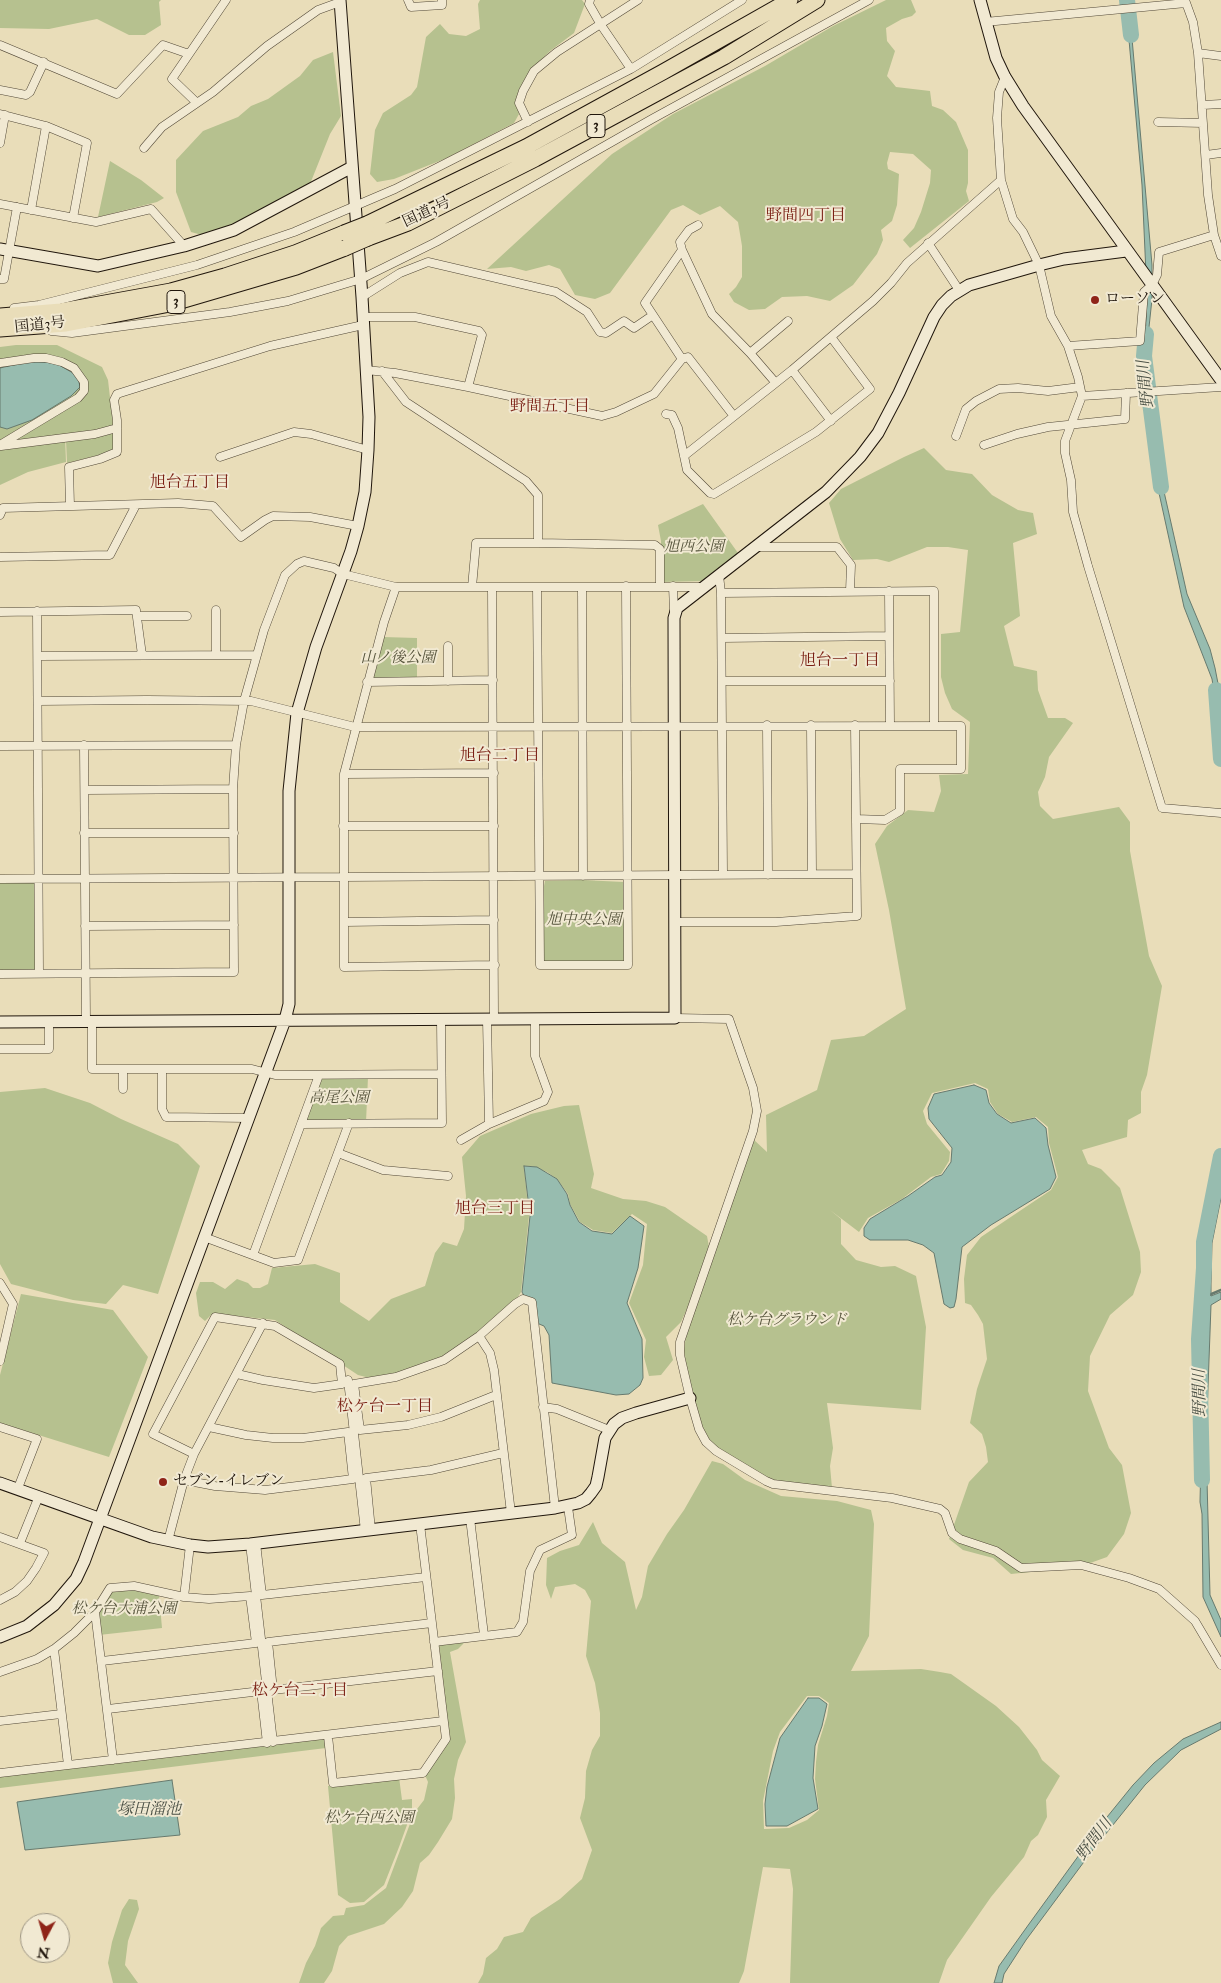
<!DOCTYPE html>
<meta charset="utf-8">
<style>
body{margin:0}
#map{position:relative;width:1221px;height:1983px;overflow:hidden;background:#e9ddb9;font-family:"IM FELL Double Pica",serif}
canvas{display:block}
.north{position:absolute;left:20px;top:1913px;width:50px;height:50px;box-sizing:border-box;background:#f1e9d2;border:1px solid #9d9583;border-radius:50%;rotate:186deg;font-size:14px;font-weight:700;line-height:20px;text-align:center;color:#20160c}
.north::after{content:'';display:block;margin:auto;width:18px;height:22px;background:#8f2418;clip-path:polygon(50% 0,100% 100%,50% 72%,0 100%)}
</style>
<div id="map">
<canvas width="1221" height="1983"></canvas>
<div class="north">N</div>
</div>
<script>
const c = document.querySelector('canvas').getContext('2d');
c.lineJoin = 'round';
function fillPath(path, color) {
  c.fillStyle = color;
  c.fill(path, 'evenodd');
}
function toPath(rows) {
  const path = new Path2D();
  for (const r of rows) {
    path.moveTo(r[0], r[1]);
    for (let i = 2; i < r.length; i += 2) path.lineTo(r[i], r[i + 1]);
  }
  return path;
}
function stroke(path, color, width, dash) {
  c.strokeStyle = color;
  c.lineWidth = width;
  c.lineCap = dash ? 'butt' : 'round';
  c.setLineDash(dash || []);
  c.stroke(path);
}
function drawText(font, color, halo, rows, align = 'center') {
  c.font = font + ' "IM FELL Double Pica","Noto Serif JP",serif';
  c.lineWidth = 4;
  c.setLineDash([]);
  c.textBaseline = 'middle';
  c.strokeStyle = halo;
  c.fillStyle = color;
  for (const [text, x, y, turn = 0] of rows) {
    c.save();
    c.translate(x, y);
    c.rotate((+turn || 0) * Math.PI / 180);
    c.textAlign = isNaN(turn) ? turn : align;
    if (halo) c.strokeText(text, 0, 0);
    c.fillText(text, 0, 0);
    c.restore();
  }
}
fillPath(toPath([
 [0,0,161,0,159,2,161,25,145,35,129,35,97,19,49,29,0,28],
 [480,0,582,0,585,4,574,33,550,51,529,72,516,100,519,114,514,123,447,158,394,179,377,182,370,174,375,130,383,113,411,95,417,87,426,37,440,24,449,34,466,36,480,29,478,4],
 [886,0,911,0,916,12,912,16,902,19,886,28,887,41,895,51,887,76,896,87,930,91,932,106,943,110,956,122,968,150,968,183,966,191,969,201,910,248,903,240,914,228,921,212,930,183,931,170,913,154,890,152,887,163,888,169,899,174,897,205,892,221,881,230,883,240,877,254,853,285,830,301,807,296,782,297,765,309,749,310,734,302,729,294,736,287,742,277,742,246,738,222,720,206,700,215,683,205,671,210,610,293,595,299,575,295,560,269,549,265,526,271,511,267,487,269,612,154,673,114,765,66,833,26],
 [333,52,341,116,330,134,310,184,235,224,202,235,191,232,176,192,176,160,203,131,238,117,251,106,268,99,300,76,313,60],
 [110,161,141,180,164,198,157,202,98,217],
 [16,345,57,345,102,367,108,380,113,424,110,427,65,436,66,462,28,472,0,485,0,347],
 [115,432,115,451,67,463,66,440],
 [924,448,946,470,972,474,992,495,1018,510,1033,513,1037,534,1013,543,1020,616,1004,626,1014,666,1037,671,1038,690,1048,718,1065,718,1073,723,1049,757,1045,777,1038,792,1040,806,1053,819,1119,807,1130,822,1130,851,1149,956,1162,986,1147,1075,1141,1092,1141,1113,1128,1120,1127,1137,1082,1150,1088,1164,1101,1169,1120,1188,1140,1252,1141,1272,1133,1295,1110,1315,1090,1356,1088,1391,1109,1448,1122,1465,1131,1513,1124,1534,1107,1557,1079,1567,1011,1574,993,1558,963,1550,949,1539,969,1482,988,1462,986,1447,982,1434,970,1423,977,1389,987,1359,983,1324,978,1315,971,1305,965,1303,964,1279,967,1255,981,1237,1051,1190,1058,1177,1049,1143,1048,1127,1036,1117,1012,1122,998,1114,990,1102,988,1089,975,1083,932,1093,923,1111,927,1124,950,1152,949,1161,941,1174,931,1177,902,1199,868,1218,859,1232,830,1210,841,1219,841,1244,856,1260,881,1267,895,1266,916,1276,926,1327,921,1410,827,1403,833,1448,830,1466,832,1488,783,1483,767,1478,712,1444,699,1421,686,1364,684,1351,686,1335,753,1139,767,1152,766,1115,817,1090,831,1040,864,1036,906,1009,889,910,875,844,887,826,908,810,934,812,941,791,939,775,968,774,970,722,952,709,945,693,941,677,941,634,960,632,968,550,948,547,927,547,889,562,877,559,853,560,840,539,829,503,841,489,904,457],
 [703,504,738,553,705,581,661,582,661,541,658,525],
 [383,637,417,638,417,677,371,679],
 [582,880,624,882,625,957,624,961,543,962,543,891,545,881],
 [0,881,38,881,37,972,0,972],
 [320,1077,368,1077,366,1122,303,1123],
 [45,1088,90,1103,121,1119,178,1144,200,1166,158,1294,123,1285,106,1304,73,1300,11,1284,0,1264,0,1092],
 [579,1105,594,1174,591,1188,623,1199,646,1201,665,1207,707,1236,709,1247,691,1300,681,1322,666,1337,673,1360,661,1375,649,1376,644,1357,646,1340,629,1303,643,1265,647,1224,632,1214,612,1233,593,1230,580,1222,570,1204,568,1194,557,1179,547,1172,531,1166,524,1166,529,1216,521,1292,516,1300,494,1320,453,1351,436,1360,393,1374,370,1378,358,1375,275,1320,218,1314,211,1315,205,1321,199,1316,196,1293,200,1282,213,1282,225,1289,237,1279,248,1283,253,1288,260,1288,268,1284,272,1268,315,1264,340,1273,340,1302,369,1321,391,1299,425,1286,435,1253,443,1242,457,1246,464,1229,466,1196,462,1157,480,1136,531,1114,564,1106],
 [21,1294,113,1310,148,1357,109,1457,0,1423,0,1375],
 [712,1461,723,1464,745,1480,781,1496,837,1501,871,1510,874,1524,869,1636,851,1671,921,1669,940,1672,951,1674,996,1706,1019,1727,1037,1750,1042,1760,1060,1776,1046,1800,1047,1817,1038,1835,1031,1841,1024,1857,991,1897,947,1960,939,1983,790,1983,793,1889,790,1869,763,1867,744,1971,739,1983,478,1983,483,1974,486,1958,497,1949,504,1937,523,1932,531,1918,560,1899,582,1879,592,1850,580,1818,585,1798,586,1771,592,1750,600,1736,600,1713,595,1683,586,1656,591,1601,585,1590,575,1584,555,1587,551,1599,546,1585,547,1558,560,1551,579,1545,593,1522,602,1543,625,1562,636,1610,642,1597,648,1566,667,1534,684,1510],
 [807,1696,819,1696,829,1703,827,1716,818,1745,816,1762,815,1779,819,1810,807,1820,789,1828,764,1829,763,1801,773,1751,780,1732],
 [134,1588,159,1595,162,1628,99,1635,96,1613,110,1590],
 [466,1641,458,1649,450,1652,466,1742,458,1760,454,1779,455,1798,452,1819,438,1842,429,1855,420,1863,413,1891,402,1907,384,1924,348,1936,339,1946,332,1971,324,1983,299,1983,306,1963,315,1946,321,1928,333,1916,344,1915,346,1908,364,1905,386,1888,414,1813,424,1800,428,1782,425,1775,449,1741,439,1645],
 [324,1739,326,1748,0,1788,0,1776],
 [399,1777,402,1800,412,1799,412,1811,399,1847,384,1885,364,1902,350,1903,338,1895,328,1786],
 [129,1899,137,1900,139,1909,128,1941,125,1965,138,1983,113,1983,108,1963,112,1942,122,1910]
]), '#b6c18f');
const water = toPath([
 [1121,0,1126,0,1131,27,1152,265,1152,299,1147,346,1152,398,1151,426,1156,456,1187,594,1210,649,1215,668,1221,699,1221,736,1212,679,1184,607,1150,452,1144,366,1147,296,1142,185,1129,40,1121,0],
 [31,361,46,362,59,365,73,373,78,377,80,387,71,396,32,420,7,429,0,427,0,368,31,361],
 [974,1085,986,1090,989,1103,997,1114,1011,1123,1035,1118,1046,1128,1048,1145,1056,1177,1050,1189,991,1225,962,1247,956,1299,954,1307,950,1308,944,1304,934,1253,923,1245,908,1240,870,1240,864,1236,864,1228,870,1219,908,1196,935,1177,942,1175,951,1162,952,1148,929,1119,928,1108,934,1094,974,1085],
 [524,1166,537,1167,557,1179,567,1194,570,1205,579,1222,592,1231,612,1234,630,1216,644,1226,638,1268,627,1303,642,1339,643,1378,640,1385,629,1394,616,1395,552,1383,549,1335,544,1326,539,1324,522,1292,530,1216,524,1166],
 [1221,1173,1221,1198,1212,1243,1211,1284,1211,1296,1221,1292,1221,1299,1211,1305,1206,1442,1210,1595,1221,1620,1221,1637,1203,1597,1202,1514,1200,1502,1206,1242,1221,1173],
 [808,1698,819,1698,827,1704,822,1726,815,1746,813,1778,818,1809,787,1826,766,1826,765,1804,767,1787,780,1738,808,1698],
 [1221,1722,1221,1729,1181,1750,1145,1785,1092,1851,1026,1940,1004,1974,1002,1983,994,1983,999,1966,1029,1924,1103,1822,1133,1785,1154,1763,1183,1739,1221,1722],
 [172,1780,180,1835,25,1850,17,1802,172,1780]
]);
fillPath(water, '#97bcaf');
stroke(water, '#677a6e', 1);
stroke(toPath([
 [1202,1298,1221,1290]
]), '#677a6e', 2.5);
stroke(toPath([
 [1127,0,1131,35],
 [1146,334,1144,356,1161,487],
 [1216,690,1221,759],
 [1202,1480,1199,1339,1204,1268,1204,1242,1221,1156]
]), '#97bcaf', 16);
const street = toPath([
 [408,0,411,7,442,5,442,0],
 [590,0,589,4,601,25,631,69],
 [1185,0,1193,22,1198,53,1208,195,1214,235,1221,256],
 [985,22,1186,3],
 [0,45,117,94,163,45,189,54],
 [1198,53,1221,56],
 [1005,77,999,92,997,118,1001,180,1013,219,1023,232,1039,265,1051,316,1068,346,1078,377,1082,396,1065,441,1065,453,1071,480,1073,512,1088,566,1162,808,1221,813],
 [0,90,26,95,30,92,44,62],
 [197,103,172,79,226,0],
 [1203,105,1221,104],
 [0,114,46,126,87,143,73,218],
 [528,122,519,103,523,91,534,71,557,52,638,0],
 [1158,122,1203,123],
 [0,143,5,115],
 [144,148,162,127,213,92,267,46,318,10,340,2],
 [1206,155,1221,153],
 [0,204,96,222,151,209,184,246],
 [31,210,46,126],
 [928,243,959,290],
 [682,250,680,242,689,230,698,225],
 [0,279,4,279,17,207],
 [362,297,400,273,428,262,556,292,587,312,600,332,606,333,624,321,634,328,653,315],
 [14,308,39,305,197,265,294,232,395,189,631,69,742,0],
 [363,317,415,317,479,331,482,335,468,387],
 [51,331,72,333,230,312,288,301,361,279,436,242,652,119,869,0],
 [1068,346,1140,341,1144,292,1152,285,1157,275,1159,252,1214,235],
 [750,353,788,321],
 [682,359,645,303,682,250,712,314,750,353,775,382],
 [0,363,34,358,46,358,62,362,74,368,84,382,84,391,78,398,0,445],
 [366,370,395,373,468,387,602,416,616,412,654,394,682,359,688,357,733,415],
 [792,370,831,421],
 [382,371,406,402,526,481,538,495,538,543],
 [1082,396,1221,387],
 [666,414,672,415,678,428,687,470,710,493,714,494,816,432,870,389,831,337],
 [956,436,966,409,976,401,999,389,1018,388,1048,391,1080,387],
 [984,445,1017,434,1048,427,1125,419,1126,393],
 [1,446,95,434,117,428],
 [684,456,792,370,873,301,891,283,907,263,1001,180],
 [220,457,294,432,311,434,368,450],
 [70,506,69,467,100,459,117,452,117,420,114,400,117,394,270,346,363,325],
 [0,515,3,508,178,503,213,506,241,537,265,520,273,516,310,517,358,526],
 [755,547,837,547,851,565,850,591],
 [0,557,110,555,136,505],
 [719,575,721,593,723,875],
 [673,586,674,611],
 [396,587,384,622,344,774,344,967,495,965],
 [472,587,476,543,538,543,655,545,660,549,660,586],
 [537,587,540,965,628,965,626,586],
 [582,587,583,876],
 [492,588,494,1019],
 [889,591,890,725],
 [721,593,934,591,934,726],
 [37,611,39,973],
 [0,612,136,610,142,655],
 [137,616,187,616],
 [722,638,889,636],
 [448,646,448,681],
 [216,655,216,610],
 [38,656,255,655],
 [722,681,890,681],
 [367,682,493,680],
 [38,701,147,700,251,701,355,727,961,726,961,769,900,769,900,811,885,820,856,819],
 [767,725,768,875],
 [811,725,812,874],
 [84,745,86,1022],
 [0,746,236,745],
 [344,774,494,773],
 [85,790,233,789],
 [343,826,494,826],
 [84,833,234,833],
 [0,879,856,874],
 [344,922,494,920],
 [675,922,776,922,857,916,855,725],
 [85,926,234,925],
 [0,974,234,972,233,789,236,745,244,701,264,630,285,575,297,564,304,561,334,568,343,574,396,587,704,587],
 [675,1018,729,1019,753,1088,757,1111,753,1131,680,1342,680,1355,690,1398,699,1429,706,1442,716,1451,766,1481,773,1484,892,1498,940,1509,945,1513,952,1533,960,1539,996,1551,1021,1568,1081,1565,1129,1578,1159,1589,1195,1621,1221,1665],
 [487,1019,489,1124],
 [92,1022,92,1069,252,1069,275,1075,441,1074],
 [0,1049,49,1049,49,1022],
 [162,1069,162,1109,166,1117,248,1118],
 [123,1089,123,1069],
 [301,1124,442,1123,441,1020],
 [461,1140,489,1124,544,1101,548,1092,535,1056,535,1019],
 [338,1153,383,1170,448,1176],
 [204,1237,274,1263,298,1260,349,1123],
 [253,1255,319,1075],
 [0,1283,13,1304,0,1361],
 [479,1336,490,1353,494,1370,511,1513],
 [348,1380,365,1531],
 [496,1395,441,1417,408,1425,360,1430,354,1384,396,1377,444,1360,479,1336,515,1304,523,1299,532,1302,555,1508],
 [543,1407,557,1409,609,1430],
 [0,1427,37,1439,18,1488],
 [194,1454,153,1434,215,1317,275,1326,340,1364,342,1384,314,1388,263,1380,237,1374],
 [184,1480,215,1486,265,1490,353,1479,348,1432,303,1438,273,1438,246,1435,209,1427],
 [470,1518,484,1635],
 [371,1530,366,1478,431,1470,503,1453],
 [0,1537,44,1553,36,1568,27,1581,15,1592,0,1600],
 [168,1541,184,1480,194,1454,263,1323],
 [20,1543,39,1496],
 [256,1543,262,1595,426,1577],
 [250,1544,273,1742],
 [184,1597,190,1545],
 [95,1612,113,1760],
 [432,1623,268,1642,273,1690,438,1671],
 [434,1642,517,1632,523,1622,530,1571,540,1550,572,1535,568,1507],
 [54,1649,68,1765],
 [0,1672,37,1659,54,1649,74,1633,95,1612,110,1588,134,1586,184,1597,209,1599,250,1596,256,1643,102,1661],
 [108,1709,261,1691,267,1743],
 [0,1721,61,1714],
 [328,1736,333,1783,423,1773,446,1739,420,1524],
 [0,1773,443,1721]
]);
const secondary = toPath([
 [980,0,996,58,1005,77,1023,106,1221,380],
 [0,249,98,266,184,246,234,230,352,167],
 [0,1022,675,1018,674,618,677,608,826,492,860,457,878,433,899,393,934,317,942,305,951,296,969,285,1039,265,1064,259,1126,251],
 [0,1483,152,1537,190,1545,208,1547,250,1544,555,1508,578,1503,586,1499,591,1493,596,1486,598,1477,605,1438,614,1424,622,1418,636,1413,690,1398],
 [0,1637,27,1626,54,1605,76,1579,84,1562,285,1020,289,1004,289,791,297,713,316,647,351,551,358,526,365,492,368,450,369,417,362,297,340,0]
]);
const highway = toPath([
 [367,224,526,147,663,72,790,0],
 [368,238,408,223,535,159,724,57,817,0],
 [0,316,61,311,171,291,225,276,295,253,344,233],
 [0,329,66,324,170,304,296,267,345,248]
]);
stroke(street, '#524837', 9);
stroke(secondary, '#20160c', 13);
stroke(highway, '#20160c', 17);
stroke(street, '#f1e9d2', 8);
stroke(secondary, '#f1e9d2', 11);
stroke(highway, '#e9ddb9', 15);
const highwayBridge = toPath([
 [344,233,367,224],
 [345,248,368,238]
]);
stroke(highwayBridge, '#20160c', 17, []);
stroke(highwayBridge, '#e9ddb9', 15);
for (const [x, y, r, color] of [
 [1095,300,5,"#8f2418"],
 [163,1482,5,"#8f2418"]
]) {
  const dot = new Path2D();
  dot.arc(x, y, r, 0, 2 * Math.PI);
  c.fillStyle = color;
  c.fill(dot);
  stroke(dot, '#f1e9d2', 2);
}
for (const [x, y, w] of [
 [596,126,18],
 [176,302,18]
]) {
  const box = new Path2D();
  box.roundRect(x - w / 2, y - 11.5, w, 23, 4);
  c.fillStyle = '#f1e9d2';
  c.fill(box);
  stroke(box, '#20160c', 1);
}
drawText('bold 14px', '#20160c', null, [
 ["3",596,126],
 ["3",176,302]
]);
drawText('15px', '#20160c', '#f1e9d2', [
 ["国道3号",427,213,-25],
 ["国道3号",40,326,-6]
]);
drawText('15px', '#20160c', '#f1e9d2', [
 ["ローソン",1105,300],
 ["セブン-イレブン",173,1482]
], 'left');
drawText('italic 15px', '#54523a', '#f1e9d2', [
 ["旭西公園",694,548],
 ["山ノ後公園",398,659],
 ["旭中央公園",584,921],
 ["高尾公園",339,1099],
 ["松ケ台グラウンド",787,1321],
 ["松ケ台大浦公園",124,1610],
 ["松ケ台西公園",369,1819]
]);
drawText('16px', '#7a1f14', '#f1e9d2', [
 ["野間四丁目",806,217],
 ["野間五丁目",550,408],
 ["旭台五丁目",190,484],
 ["旭台一丁目",840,662],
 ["旭台二丁目",500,757],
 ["旭台三丁目",495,1210],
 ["松ケ台一丁目",385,1408],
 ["松ケ台二丁目",300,1692]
]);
drawText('italic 16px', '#4a5045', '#f1e9d2', [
 ["野間川",1147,384,-96],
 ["野間川",1201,1393,-91],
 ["塚田溜池",149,1811],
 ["野間川",1095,1840,-53]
]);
</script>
